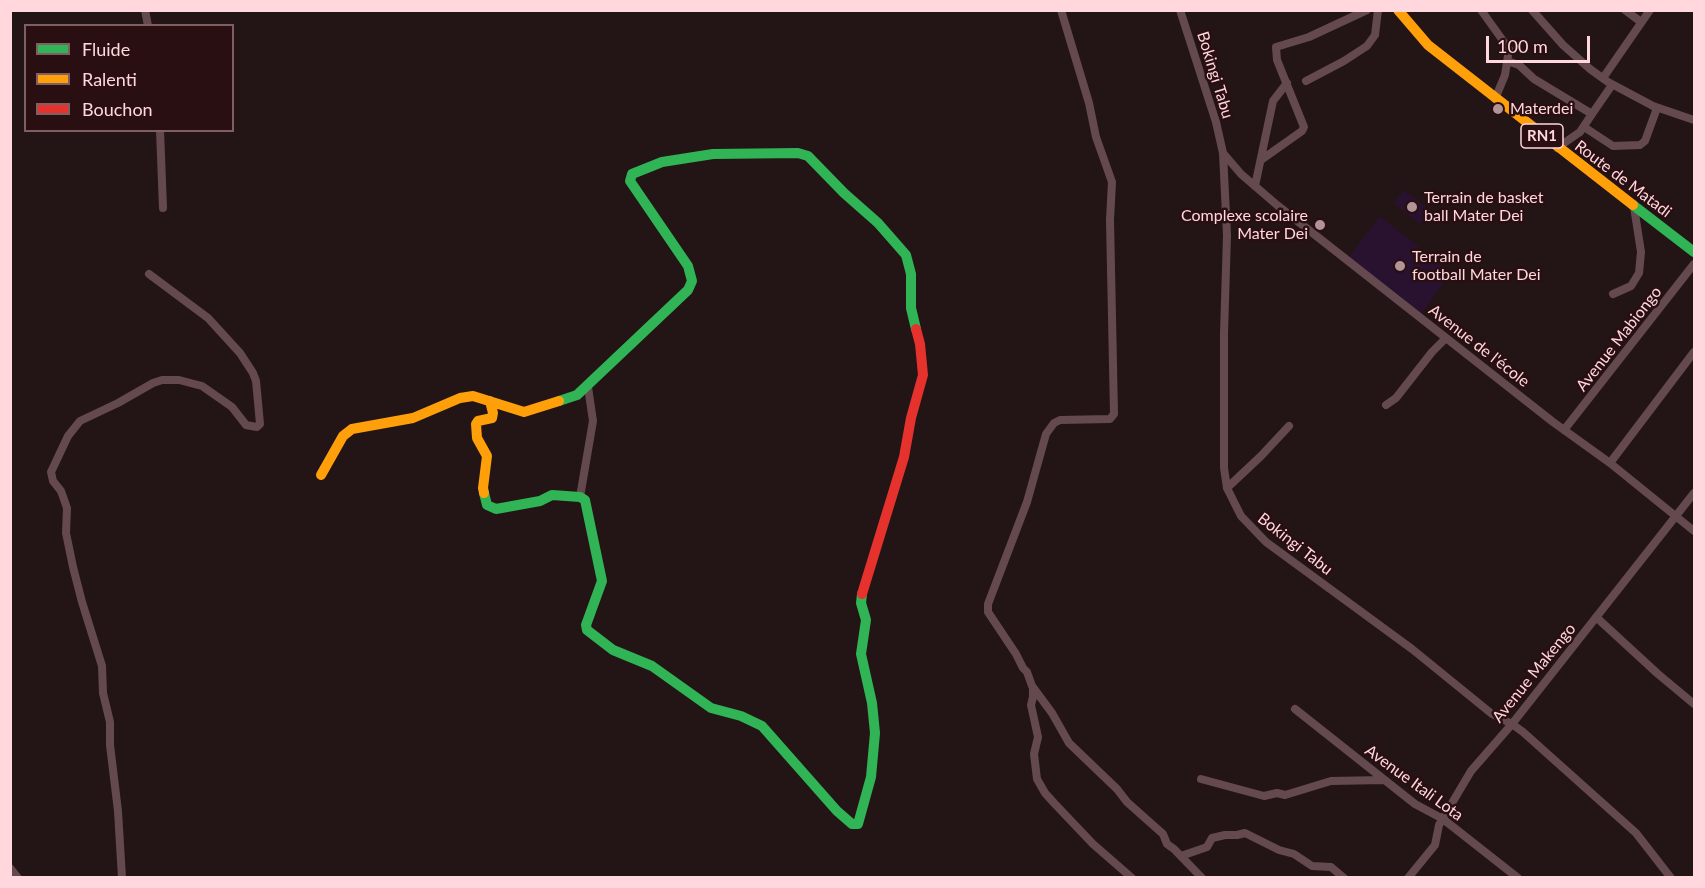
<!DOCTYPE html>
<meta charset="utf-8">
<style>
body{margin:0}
#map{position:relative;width:1705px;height:888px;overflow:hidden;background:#231516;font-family:Lato,sans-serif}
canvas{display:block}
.frame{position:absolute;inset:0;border:12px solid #ffd7dc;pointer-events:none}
.legend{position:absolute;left:24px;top:24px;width:210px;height:108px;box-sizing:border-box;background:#290f11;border:2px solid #7f5f62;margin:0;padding:8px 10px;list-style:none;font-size:18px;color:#ffd7dc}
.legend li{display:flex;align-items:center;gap:12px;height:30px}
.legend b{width:30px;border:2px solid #7f5f62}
.scale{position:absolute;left:1486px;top:36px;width:104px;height:27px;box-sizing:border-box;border:3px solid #ffd7dc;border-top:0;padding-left:8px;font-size:18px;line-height:21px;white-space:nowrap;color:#ffd7dc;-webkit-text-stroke:4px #290f11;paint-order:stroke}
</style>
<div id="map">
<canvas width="1705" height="888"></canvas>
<div class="frame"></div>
<ul class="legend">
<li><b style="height:8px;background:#30b455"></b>Fluide</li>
<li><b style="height:8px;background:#ff9f0a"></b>Ralenti</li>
<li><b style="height:8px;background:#e5322d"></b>Bouchon</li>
</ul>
<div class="scale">100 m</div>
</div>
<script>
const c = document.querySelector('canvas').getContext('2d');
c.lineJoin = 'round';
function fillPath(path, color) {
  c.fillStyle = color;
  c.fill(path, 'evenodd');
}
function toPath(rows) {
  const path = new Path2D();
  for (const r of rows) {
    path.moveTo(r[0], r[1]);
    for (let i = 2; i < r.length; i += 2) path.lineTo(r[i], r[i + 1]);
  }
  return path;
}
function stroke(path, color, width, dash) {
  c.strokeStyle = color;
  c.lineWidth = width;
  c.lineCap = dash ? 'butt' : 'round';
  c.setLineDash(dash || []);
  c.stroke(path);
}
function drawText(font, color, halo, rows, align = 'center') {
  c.font = font + ' Lato,sans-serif';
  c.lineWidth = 5;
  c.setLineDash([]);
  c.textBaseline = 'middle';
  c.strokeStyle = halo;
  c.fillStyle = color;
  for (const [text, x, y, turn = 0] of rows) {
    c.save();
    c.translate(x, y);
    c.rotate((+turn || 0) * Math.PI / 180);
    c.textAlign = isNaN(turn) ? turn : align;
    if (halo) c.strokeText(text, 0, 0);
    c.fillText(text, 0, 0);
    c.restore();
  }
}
fillPath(toPath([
 [1404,190,1429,210,1420,224,1394,203],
 [1380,216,1451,273,1420,315,1348,258]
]), '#29122f');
stroke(toPath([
 [145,10,148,26],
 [1061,10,1089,103,1096,137,1112,182,1110,220,1114,414,1110,419,1060,420,1054,423,1046,434,1027,502,988,604,988,612,1016,654,1023,668,1027,672,1032,686,1052,713,1069,743,1117,789,1127,802,1163,834,1167,844,1174,849,1202,878],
 [1180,10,1216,122,1223,153,1227,235,1224,334,1224,468,1227,488,1241,516,1266,542,1412,649,1492,714,1512,724,1523,732,1636,833,1671,878],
 [1481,10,1509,49,1505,75,1495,99],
 [1532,10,1563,45,1590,69,1608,82,1653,106,1694,120],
 [1625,10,1641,22],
 [1507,61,1519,65,1534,79,1592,114,1580,132,1557,148],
 [1603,78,1650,10],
 [1306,81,1344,61,1367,46,1375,35,1378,10],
 [1592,114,1612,85],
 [1584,127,1613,146,1640,145,1645,141,1657,108],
 [160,130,163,208],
 [1223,153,1241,174,1277,205,1553,422,1610,463,1694,531],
 [1261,160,1302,131,1304,127,1277,60,1276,47,1309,37,1367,10],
 [1255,186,1273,101,1287,83],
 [1613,294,1631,286,1639,273,1641,252,1634,207],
 [1386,405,1396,398,1432,352,1446,338],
 [1564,430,1694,264],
 [1610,463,1694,352],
 [1227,488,1261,456,1289,426],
 [580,497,593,421,588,387],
 [1596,617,1658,674,1694,704],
 [1033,690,1033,697,1031,705,1038,737,1034,754,1037,779,1045,793,1054,803,1093,844,1132,878],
 [1295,709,1415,804,1443,819,1518,878],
 [1201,779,1264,796,1277,793,1285,795,1331,781,1384,780],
 [1181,856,1207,847,1212,838,1225,835,1237,835,1245,833,1279,850,1294,854,1312,866,1331,867,1344,878],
 [10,868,18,878],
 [122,878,118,811,110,745,110,722,103,693,102,666,82,602,73,567,66,533,67,508,61,491,53,481,51,472,68,436,80,421,118,403,153,383,162,380,179,380,202,386,232,407,246,425,257,427,260,424,256,381,253,373,240,353,208,318,149,274],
 [1408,878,1435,845,1439,825,1471,771,1512,724,1694,493]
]), '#644a4f', 8);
stroke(toPath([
 [1633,205,1694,252],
 [559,401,577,395,688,290,692,281,688,266,630,181,632,174,662,162,713,154,798,153,808,156,844,193,878,223,906,255,911,274,911,308,916,329],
 [484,493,487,505,496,509,540,501,552,495,580,497,585,500,602,581,586,625,587,630,613,650,652,666,711,708,741,716,762,726,837,811,852,824,858,824,871,777,875,733,872,703,861,654,866,620,861,603,862,594]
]), '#30b455', 10);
stroke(toPath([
 [1398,10,1428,45,1633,205],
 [321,475,343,436,352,429,413,418,460,398,473,396,524,412,559,401],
 [484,493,483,488,487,456,477,438,476,424,478,421,492,418,493,413,490,401]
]), '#ff9f0a', 10);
stroke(toPath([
 [862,594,904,457,911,418,923,375,920,344,916,329]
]), '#e5322d', 10);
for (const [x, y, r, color] of [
 [1498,109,6,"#b29397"],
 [1412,207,6,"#b29397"],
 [1320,225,6,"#b29397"],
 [1400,266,6,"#b29397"]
]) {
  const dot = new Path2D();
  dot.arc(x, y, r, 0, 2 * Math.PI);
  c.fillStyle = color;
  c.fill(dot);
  stroke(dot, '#290f11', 2);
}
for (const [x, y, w] of [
 [1542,136,42]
]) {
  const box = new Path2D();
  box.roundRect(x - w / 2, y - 12, w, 24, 4.5);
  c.fillStyle = '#290f11';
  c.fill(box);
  stroke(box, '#ffd7dc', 1.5);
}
drawText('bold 15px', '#ffd7dc', null, [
 ["RN1",1542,136]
]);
drawText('16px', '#ffd7dc', '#290f11', [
 ["Bokingi Tabu",1215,75,73],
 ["Route de Matadi",1623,179,37],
 ["Avenue Mabiongo",1619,339,-52],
 ["Avenue de l'école",1479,346,38],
 ["Bokingi Tabu",1295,544,38],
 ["Avenue Makengo",1534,673,-51],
 ["Avenue Itali Lota",1414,783,36]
]);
drawText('16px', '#ffd7dc', '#290f11', [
 ["Materdei",1510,109],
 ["Terrain de basket",1424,198],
 ["ball Mater Dei",1424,216],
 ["Complexe scolaire",1308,216,"right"],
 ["Mater Dei",1308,234,"right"],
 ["Terrain de",1412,257],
 ["football Mater Dei",1412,275]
], 'left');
</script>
